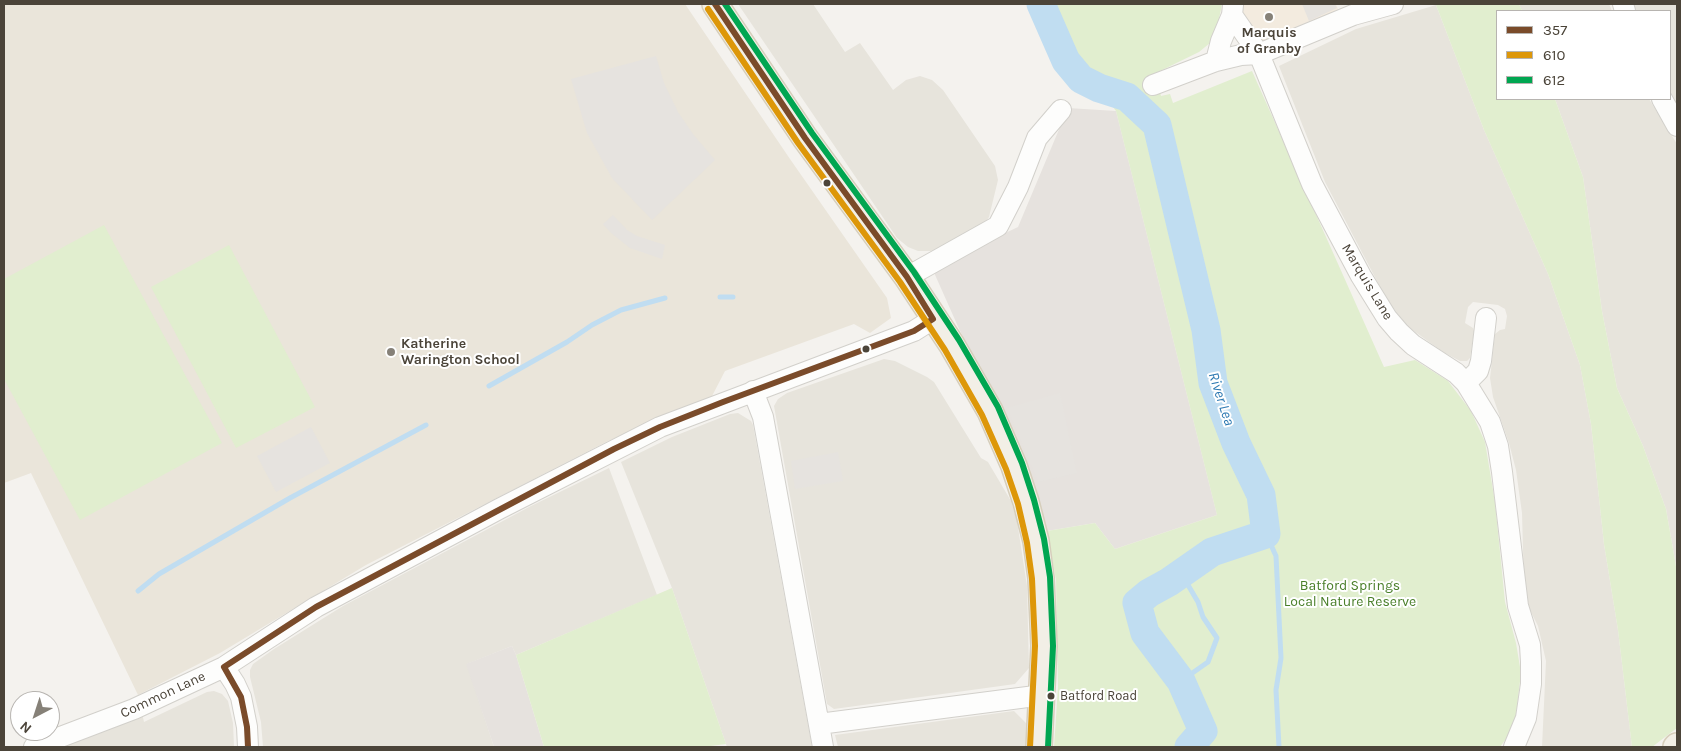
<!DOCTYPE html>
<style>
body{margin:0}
#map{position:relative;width:1681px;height:751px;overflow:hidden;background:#f4f2ee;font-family:Karla,sans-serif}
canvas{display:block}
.frame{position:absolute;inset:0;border:5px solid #4b4439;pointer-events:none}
.legend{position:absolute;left:1496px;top:10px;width:175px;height:90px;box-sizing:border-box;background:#fff;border:1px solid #b7b4b0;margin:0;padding:6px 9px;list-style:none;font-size:15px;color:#4b4439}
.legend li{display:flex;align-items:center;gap:10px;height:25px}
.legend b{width:25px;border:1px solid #b7b4b0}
.north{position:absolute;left:10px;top:691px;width:50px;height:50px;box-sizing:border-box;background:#fff;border:1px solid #b7b4b0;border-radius:50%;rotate:220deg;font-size:14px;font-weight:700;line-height:20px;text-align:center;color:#4b4439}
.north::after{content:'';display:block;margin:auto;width:18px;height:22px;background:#868178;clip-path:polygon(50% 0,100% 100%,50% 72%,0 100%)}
</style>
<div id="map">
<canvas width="1681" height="751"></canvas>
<div class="frame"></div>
<ul class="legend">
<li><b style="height:6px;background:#7a4b2a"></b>357</li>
<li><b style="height:6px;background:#dd9709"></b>610</li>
<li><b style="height:6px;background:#00a651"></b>612</li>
</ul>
<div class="north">N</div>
</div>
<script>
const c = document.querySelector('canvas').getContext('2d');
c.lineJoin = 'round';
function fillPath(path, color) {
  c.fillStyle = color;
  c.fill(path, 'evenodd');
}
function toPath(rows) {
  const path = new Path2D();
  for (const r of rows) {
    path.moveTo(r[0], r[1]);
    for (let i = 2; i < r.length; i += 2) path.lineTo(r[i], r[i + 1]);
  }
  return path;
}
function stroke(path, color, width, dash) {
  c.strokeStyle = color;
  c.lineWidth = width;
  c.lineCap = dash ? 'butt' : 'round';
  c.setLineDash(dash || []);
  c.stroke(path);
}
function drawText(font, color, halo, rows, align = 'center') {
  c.font = font + ' Karla,sans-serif';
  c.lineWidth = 4;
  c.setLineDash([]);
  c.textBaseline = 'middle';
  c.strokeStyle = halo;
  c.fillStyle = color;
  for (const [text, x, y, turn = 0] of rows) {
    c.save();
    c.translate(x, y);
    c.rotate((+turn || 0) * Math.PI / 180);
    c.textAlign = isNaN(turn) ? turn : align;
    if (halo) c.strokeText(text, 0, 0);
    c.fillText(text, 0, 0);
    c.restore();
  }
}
fillPath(toPath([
 [738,4,813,4,845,52,860,43,893,90,906,80,920,76,932,80,943,90,995,166,998,180,989,217,984,224,949,245,931,251,918,251,908,247,897,238],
 [1519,4,1609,4,1612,11,1522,11],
 [1631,4,1677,4,1677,108,1670,95,1670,11,1633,11],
 [1436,5,1484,130,1548,274,1580,365,1591,424,1604,544,1618,630,1632,747,1542,747,1546,661,1538,626,1530,610,1524,586,1522,513,1516,470,1509,443,1493,397,1490,378,1495,334,1500,330,1505,329,1507,316,1505,309,1498,305,1473,302,1468,307,1465,323,1473,328,1474,331,1470,358,1467,361,1460,361,1443,352,1407,326,1387,300,1325,182,1279,66,1356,29],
 [1555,99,1649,99,1677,144,1677,572,1666,509,1643,446,1617,388,1602,311,1583,177],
 [884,359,895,361,927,377,934,382,981,458,988,462,1011,501,1017,521,1027,586,1029,668,1015,684,834,709,827,704,774,406,778,399,787,393],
 [738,413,751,421,753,425,812,747,727,747,672,588,621,462,672,437,730,414],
 [609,468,657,595,516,655,512,646,467,664,494,747,263,747,261,722,250,677,250,670,253,664,274,649,343,606,531,506],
 [214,691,222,694,228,701,233,723,234,747,58,747,142,713,144,722,207,692],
 [1014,711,1028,725,1025,747,838,747,835,735]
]), '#e7e4dc');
fillPath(toPath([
 [1240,4,1336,4,1338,9,1322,20,1267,42,1261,41,1248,31]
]), '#f3ebdf');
fillPath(toPath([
 [1068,108,1116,111,1217,515,1115,549,1095,523,1047,531,1032,484,997,398,960,331,932,268,1018,227],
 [512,646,516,655,544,747,494,747,466,664]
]), '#e6e2de');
fillPath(toPath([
 [4,4,685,4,790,159,887,298,891,318,870,333,854,324,725,371,710,400,608,441,366,565,220,653,138,695,31,473,4,483]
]), '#eae5da');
fillPath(toPath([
 [1041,4,1222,4,1217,29,1210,43,1199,52,1156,73,1161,96,1170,94,1173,103,1252,71,1384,367,1415,360,1448,381,1471,411,1485,442,1495,502,1505,602,1516,643,1521,673,1516,715,1511,732,1500,747,1054,747,1058,687,1056,580,1047,531,1095,523,1115,549,1217,515,1116,111,1099,88,1081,79,1066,61],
 [1440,4,1519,4,1522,11,1497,11,1497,99,1555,99,1583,177,1602,311,1617,388,1643,446,1666,509,1677,572,1677,728,1652,747,1632,747,1618,630,1604,544,1591,424,1580,365,1548,274,1484,130,1436,5],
 [104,225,222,443,80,520,4,379,4,279],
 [229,245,315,407,236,448,151,287],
 [672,588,726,744,703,747,544,747,516,655]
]), '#e1eecf');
fillPath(toPath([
 [1302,4,1335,4,1337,8,1309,21],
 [656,56,664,83,678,112,693,134,715,160,652,220,612,178,587,133,571,79],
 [613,215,627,230,637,236,665,245,662,259,630,248,611,233,603,224],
 [1060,393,1077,473,1038,482,1007,408],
 [311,427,330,463,276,492,257,456],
 [838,452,843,481,795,489,791,461]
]), '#e6e3df');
stroke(toPath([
 [720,297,733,297],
 [489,386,567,342,592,325,621,310,665,298],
 [1266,534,1276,556,1281,658,1276,690,1279,747],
 [138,591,159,574,290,498,426,425],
 [1181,681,1208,662,1217,638,1203,617,1198,602,1188,585,1184,571]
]), '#c0ddf1', 5);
stroke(toPath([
 [1041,4,1066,61,1081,79,1099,88,1127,97,1157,125,1206,330,1213,383,1236,443,1261,495,1266,534,1212,552,1169,582,1149,593,1137,603,1145,633,1181,681,1203,731,1189,747]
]), '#c0ddf1', 29);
const minor = toPath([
 [1623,4,1625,11],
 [1232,15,1259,54,1312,184,1361,276,1387,318,1399,332,1413,345,1456,373,1466,383,1490,422,1498,446,1502,472,1518,606,1530,645,1531,662,1531,684,1526,718,1514,747],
 [1216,61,1221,41,1232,15,1233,5],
 [1153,85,1216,61,1241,55,1259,54,1353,15,1393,4],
 [1662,99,1677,126],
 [907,277,998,226,1018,187,1037,138,1061,110],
 [1466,383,1478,371,1481,361,1486,318],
 [753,391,763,417,823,747],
 [224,667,235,684,241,697,247,727,248,747],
 [819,724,1043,695],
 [34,747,134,709,224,667,316,607,499,509,660,427,914,331,933,319]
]);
const major = toPath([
 [715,4,805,138,907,277,952,345,990,411,1014,466,1026,502,1036,541,1041,578,1044,646,1039,747],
 [1676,747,1677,746]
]);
stroke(minor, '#d2d0cb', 22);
stroke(major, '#d6cebb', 28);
stroke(minor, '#fdfdfc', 20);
stroke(major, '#f2efe6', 25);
stroke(toPath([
 [715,4,805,138,907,277,933,319],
 [224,667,316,607,614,449,660,427,723,402,914,331,933,319],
 [224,667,241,697,247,727,248,747]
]), '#7a4b2a', 6);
stroke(toPath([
 [708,9,798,143,900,282,945,350,982,415,1006,469,1018,504,1027,543,1032,579,1035,646,1030,747]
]), '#dd9709', 6);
stroke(toPath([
 [725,4,812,133,914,272,959,340,998,407,1022,463,1034,500,1044,539,1050,577,1053,646,1048,747]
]), '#00a651', 6);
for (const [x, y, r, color] of [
 [1269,17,5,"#868178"],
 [827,183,4.5,"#4b4439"],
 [866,349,4.5,"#4b4439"],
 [391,352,5,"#868178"],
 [1051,696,4.5,"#4b4439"]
]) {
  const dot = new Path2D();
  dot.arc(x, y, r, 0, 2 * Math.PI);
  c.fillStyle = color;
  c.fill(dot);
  stroke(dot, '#fff', 2);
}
drawText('13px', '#4b4439', '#fff', [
 ["Batford Road",1060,696]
], 'left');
drawText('bold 14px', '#4b4439', '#fff', [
 ["Marquis",1269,33],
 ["of Granby",1269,49],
 ["Katherine",401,344,"left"],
 ["Warington School",401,360,"left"]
]);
drawText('14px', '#4b4439', '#fff', [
 ["Marquis Lane",1367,282,59],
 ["Common Lane",163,695,-25]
]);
drawText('14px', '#4a7f2a', '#fff', [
 ["Batford Springs",1350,586],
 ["Local Nature Reserve",1350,602]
]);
drawText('italic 15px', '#2e7ab2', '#fff', [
 ["River Lea",1221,399,72]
]);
</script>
